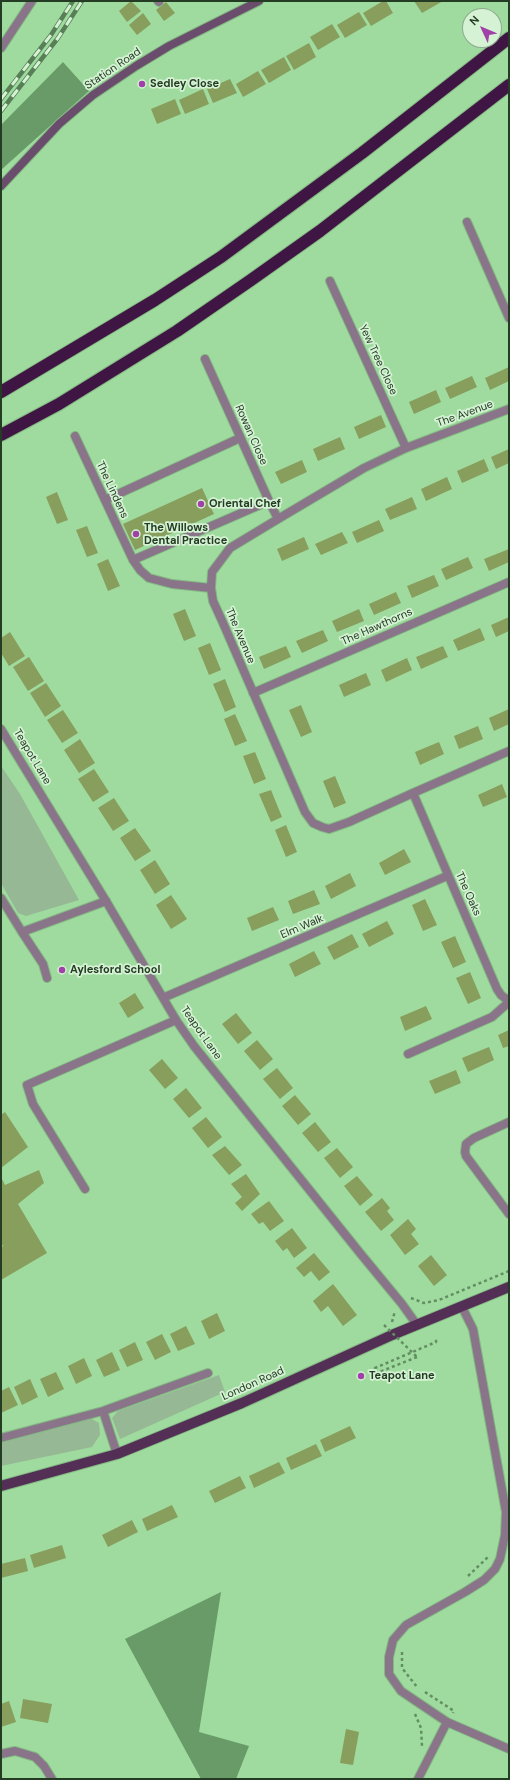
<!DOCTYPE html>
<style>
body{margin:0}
#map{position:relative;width:510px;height:1780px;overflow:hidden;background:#9fdb9e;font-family:"DM Sans",sans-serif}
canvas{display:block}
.frame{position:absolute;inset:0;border:2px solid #243c24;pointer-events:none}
.north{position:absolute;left:462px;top:8px;width:40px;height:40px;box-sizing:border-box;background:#d5f3d4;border:1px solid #8eaa8e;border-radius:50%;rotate:314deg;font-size:11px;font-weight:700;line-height:16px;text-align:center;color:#243c24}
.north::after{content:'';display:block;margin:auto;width:14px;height:18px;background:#a040a8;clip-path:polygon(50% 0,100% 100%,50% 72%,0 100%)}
</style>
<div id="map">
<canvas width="510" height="1780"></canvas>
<div class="frame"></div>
<div class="north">N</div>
</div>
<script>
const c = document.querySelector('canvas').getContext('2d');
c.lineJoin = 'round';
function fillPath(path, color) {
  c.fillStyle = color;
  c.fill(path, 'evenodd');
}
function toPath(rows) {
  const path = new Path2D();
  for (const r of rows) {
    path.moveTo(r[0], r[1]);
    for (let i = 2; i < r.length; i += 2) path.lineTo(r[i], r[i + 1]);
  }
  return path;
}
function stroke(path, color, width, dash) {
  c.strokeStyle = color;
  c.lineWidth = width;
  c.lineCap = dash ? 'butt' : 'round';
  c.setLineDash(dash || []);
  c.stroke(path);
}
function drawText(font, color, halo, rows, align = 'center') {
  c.font = font + ' "DM Sans",sans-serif';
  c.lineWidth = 3.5;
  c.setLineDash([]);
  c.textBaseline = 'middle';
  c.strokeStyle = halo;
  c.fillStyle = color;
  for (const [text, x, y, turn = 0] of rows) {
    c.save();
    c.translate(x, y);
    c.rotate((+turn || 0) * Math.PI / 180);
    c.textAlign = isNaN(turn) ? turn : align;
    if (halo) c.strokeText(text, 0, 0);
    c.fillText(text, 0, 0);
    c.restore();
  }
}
fillPath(toPath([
 [1,766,20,794,79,900,26,916,18,913,1,883],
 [219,1375,225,1392,120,1439,112,1418,118,1411],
 [90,1418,99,1423,100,1435,92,1447,1,1466,1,1443]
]), '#96b895');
fillPath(toPath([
 [63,62,89,91,1,170,1,125],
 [221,1592,199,1732,249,1746,236,1779,201,1779,125,1639]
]), '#689b68');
fillPath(toPath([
 [131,1,141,11,127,22,119,11],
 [383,1,386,1,393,13,371,26,363,13],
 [414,1,443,1,422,13],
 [166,2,175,13,164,21,156,10],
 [359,12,367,25,345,38,337,25],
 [143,13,151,24,137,35,129,25],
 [332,24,340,37,318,50,310,37],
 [309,43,316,57,294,70,286,56],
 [284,57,291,70,269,83,261,70],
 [258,71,266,84,243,97,236,84],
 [230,79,237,93,213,103,207,89],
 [203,89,209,104,185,114,179,100],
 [175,99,181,114,157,124,151,109],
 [509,367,509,381,490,390,485,378],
 [472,376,477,387,450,399,445,388],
 [436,390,441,402,414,414,409,402],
 [381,415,386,427,359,439,354,427],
 [340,437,345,449,318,461,313,449],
 [509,449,509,463,496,469,491,457],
 [484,459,489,471,462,483,457,471],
 [302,460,307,472,281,484,275,472],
 [447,477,452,489,426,501,421,489],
 [202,488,214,514,135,550,123,524],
 [57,492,68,520,57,524,46,497],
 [412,497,417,509,390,520,385,509],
 [379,520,384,531,357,543,352,532],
 [87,526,98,553,87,557,76,530],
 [342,532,348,543,321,555,315,544],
 [304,537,309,549,282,561,277,549],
 [509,549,509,562,489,571,484,559],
 [468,557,473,568,446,580,441,569],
 [108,559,120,586,108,591,97,564],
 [434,575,439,586,412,598,407,586],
 [396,592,401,603,374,615,369,604],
 [185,609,196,636,184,641,173,614],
 [359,609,364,621,337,632,332,621],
 [509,617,509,631,496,637,491,625],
 [480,628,485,640,458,651,453,640],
 [323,630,328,641,302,653,296,641],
 [10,632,25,656,9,666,1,653,1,638],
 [210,643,221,670,209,675,198,648],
 [286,646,291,657,264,669,259,657],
 [443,646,448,657,421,669,416,657],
 [29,657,44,681,28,691,13,667],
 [407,658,412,670,386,682,381,670],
 [366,673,371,685,344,697,339,685],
 [225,679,236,707,225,712,213,684],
 [46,683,61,706,45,717,30,693],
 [301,705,312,732,301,737,289,710],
 [509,709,509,724,494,731,489,718],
 [63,710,78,733,62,743,47,720],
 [235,714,247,741,235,746,224,719],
 [478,726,483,739,459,749,454,736],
 [80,739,95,763,79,773,64,750],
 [439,742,444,754,420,765,415,752],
 [255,752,266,779,254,784,243,756],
 [94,769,109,792,93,802,78,779],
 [335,776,346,803,334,808,323,781],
 [502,784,507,797,483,807,478,795],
 [271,790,282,817,271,822,259,794],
 [114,798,129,821,113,831,98,808],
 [286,825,297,852,286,857,275,830],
 [135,828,151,851,135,861,120,838],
 [404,849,411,862,385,875,379,863],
 [155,860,170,884,155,894,140,870],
 [350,873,356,886,331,899,325,886],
 [314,890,320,904,293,914,288,901],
 [171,895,187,919,171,929,156,905],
 [425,899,437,925,423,931,412,905],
 [273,907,279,920,252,931,247,918],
 [387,921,394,934,369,947,362,934],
 [352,934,359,947,334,960,327,947],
 [455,936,466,962,453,968,441,942],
 [314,951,321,964,295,977,289,964],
 [470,972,481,998,468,1004,456,978],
 [135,993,144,1008,128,1018,119,1003],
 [426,1006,432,1019,405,1031,400,1017],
 [236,1013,252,1033,238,1044,222,1024],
 [509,1030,509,1046,503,1048,498,1035],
 [257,1040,273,1059,260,1070,244,1051],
 [489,1047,494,1060,468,1072,462,1058],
 [162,1059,178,1078,165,1089,149,1070],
 [277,1068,293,1088,280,1099,263,1079],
 [456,1070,461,1083,435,1094,429,1081],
 [186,1088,202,1108,189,1118,173,1099],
 [295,1095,311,1114,298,1125,282,1106],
 [5,1112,28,1147,1,1168,1,1115],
 [206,1117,222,1137,208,1148,192,1128],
 [315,1122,331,1142,318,1152,302,1133],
 [225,1146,242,1165,229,1175,212,1155],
 [337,1148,353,1167,340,1178,324,1158],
 [39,1170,44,1183,18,1204,47,1253,1,1280,1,1248,3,1246,1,1243,1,1177,5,1185],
 [246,1174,260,1194,242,1211,235,1203,242,1197,231,1184],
 [357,1176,373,1195,360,1206,344,1186],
 [382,1198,390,1208,387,1211,394,1220,381,1231,365,1212],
 [269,1201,284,1221,270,1231,263,1222,259,1224,251,1214],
 [408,1219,416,1229,411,1234,419,1244,405,1255,390,1235],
 [292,1228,307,1248,294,1258,287,1248,283,1251,275,1241],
 [314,1253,330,1272,319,1281,311,1271,304,1277,296,1268],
 [431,1255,447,1275,434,1286,418,1266],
 [333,1284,357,1315,343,1326,328,1306,321,1312,313,1301],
 [217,1313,225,1331,209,1339,201,1321],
 [186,1326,195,1344,178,1351,170,1334],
 [162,1334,171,1352,155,1360,146,1342],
 [135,1342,143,1360,127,1367,119,1350],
 [112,1352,120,1370,104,1377,96,1360],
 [84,1358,92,1376,76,1384,68,1366],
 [56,1372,64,1389,48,1397,40,1379],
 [30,1379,38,1397,22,1405,14,1387],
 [9,1387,18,1405,1,1413,1,1391],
 [350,1426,356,1438,325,1452,320,1440],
 [316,1444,322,1456,291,1470,286,1458],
 [279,1462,285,1473,254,1488,249,1476],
 [240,1476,246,1488,215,1503,209,1491],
 [172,1505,178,1517,147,1531,142,1519],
 [132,1520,138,1532,108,1547,102,1535],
 [62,1545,66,1558,34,1568,30,1555],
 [25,1558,28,1571,1,1578,1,1564],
 [23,1699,52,1704,48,1723,20,1718],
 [9,1701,16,1722,1,1727,1,1704],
 [346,1729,359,1732,353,1765,340,1763]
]), '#879e5d');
const lane = toPath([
 [105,500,240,438],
 [1,898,22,932,106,901],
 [22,932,43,964,47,978],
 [509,1122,474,1138,466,1144,465,1152,466,1156,509,1214],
 [85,1189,33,1104,27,1085,176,1020]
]);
const street = toPath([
 [158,1,159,2],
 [1,48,32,1],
 [467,222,509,318],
 [330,281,406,448],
 [205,359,269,501,278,519],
 [509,409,406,448,364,468,278,519,230,548,212,572,211,588,213,601,223,623,305,812,313,823,322,827,329,829,349,822,413,793,509,751],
 [75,436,133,560,140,570,149,578,172,584,211,588],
 [133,560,269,501],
 [253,693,509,582],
 [1,729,106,901,176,1020,194,1046,360,1253,402,1304,417,1325],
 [413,793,497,989,501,995,509,1001],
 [165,997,447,876],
 [408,1054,492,1017,509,1002],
 [462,1307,473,1329,506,1512,505,1535,500,1559,495,1569,484,1580,465,1592,406,1625,393,1640,389,1657,389,1674,401,1691,447,1722,509,1749],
 [103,1411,117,1454],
 [1,1438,103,1411,208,1373],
 [1,1754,15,1751,35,1757,44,1766,52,1779],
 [418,1779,447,1722]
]);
const secondary = toPath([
 [1,186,59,124,93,95,136,66,169,46,259,1]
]);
const primary = toPath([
 [1,1486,117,1454,242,1403,392,1335,509,1287]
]);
const highway = toPath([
 [1,392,155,300,221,257,362,153,509,38],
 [1,435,59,404,177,331,251,280,320,231,509,85]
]);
stroke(lane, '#84b883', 10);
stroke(street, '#84b883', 10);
stroke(secondary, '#84b883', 10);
stroke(primary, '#84b883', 12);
stroke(highway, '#84b883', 14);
stroke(toPath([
 [411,1298,424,1303,439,1300,509,1271],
 [392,1322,395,1311],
 [417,1357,377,1373,375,1368,436,1342,436,1338],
 [468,1576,488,1557],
 [402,1652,402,1668,417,1687],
 [425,1692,454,1711,453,1713],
 [415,1714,421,1728,422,1746]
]), '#638e63', 2.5, [3, 3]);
stroke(lane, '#89748a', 8);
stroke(street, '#89748a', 8);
stroke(secondary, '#6a4c6c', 8);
stroke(primary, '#532f56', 10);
stroke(highway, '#3f1643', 12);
const rail = toPath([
 [1,99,51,35,73,1],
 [1,111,58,38,82,1]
]);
stroke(rail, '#587f57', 4.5);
stroke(rail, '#d5f3d4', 3, [9]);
stroke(toPath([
 [384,1325,417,1357]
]), '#638e63', 2.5, [3, 3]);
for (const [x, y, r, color] of [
 [142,84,4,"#a040a8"],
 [201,504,4,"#a040a8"],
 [136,534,4,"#a040a8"],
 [62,970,4,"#a040a8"],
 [361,1376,4,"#a040a8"]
]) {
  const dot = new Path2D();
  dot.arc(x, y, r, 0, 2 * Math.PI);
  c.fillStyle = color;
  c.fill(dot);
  stroke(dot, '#d5f3d4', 1.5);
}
drawText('11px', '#243c24', '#d5f3d4', [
 ["Station Road",113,69,-34],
 ["Yew Tree Close",378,360,65],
 ["The Avenue",465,414,-20],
 ["Rowan Close",251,435,66],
 ["The Lindens",112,490,65],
 ["The Hawthorns",377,627,-24],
 ["The Avenue",240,636,67],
 ["Teapot Lane",32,757,59],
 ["The Oaks",468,894,66],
 ["Elm Walk",302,927,-23],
 ["Teapot Lane",201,1033,55],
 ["London Road",253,1384,-24]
]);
drawText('bold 11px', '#243c24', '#d5f3d4', [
 ["Sedley Close",150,84],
 ["Oriental Chef",209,504],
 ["The Willows",144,528],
 ["Dental Practice",144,541],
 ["Aylesford School",70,970],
 ["Teapot Lane",369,1376]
], 'left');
</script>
